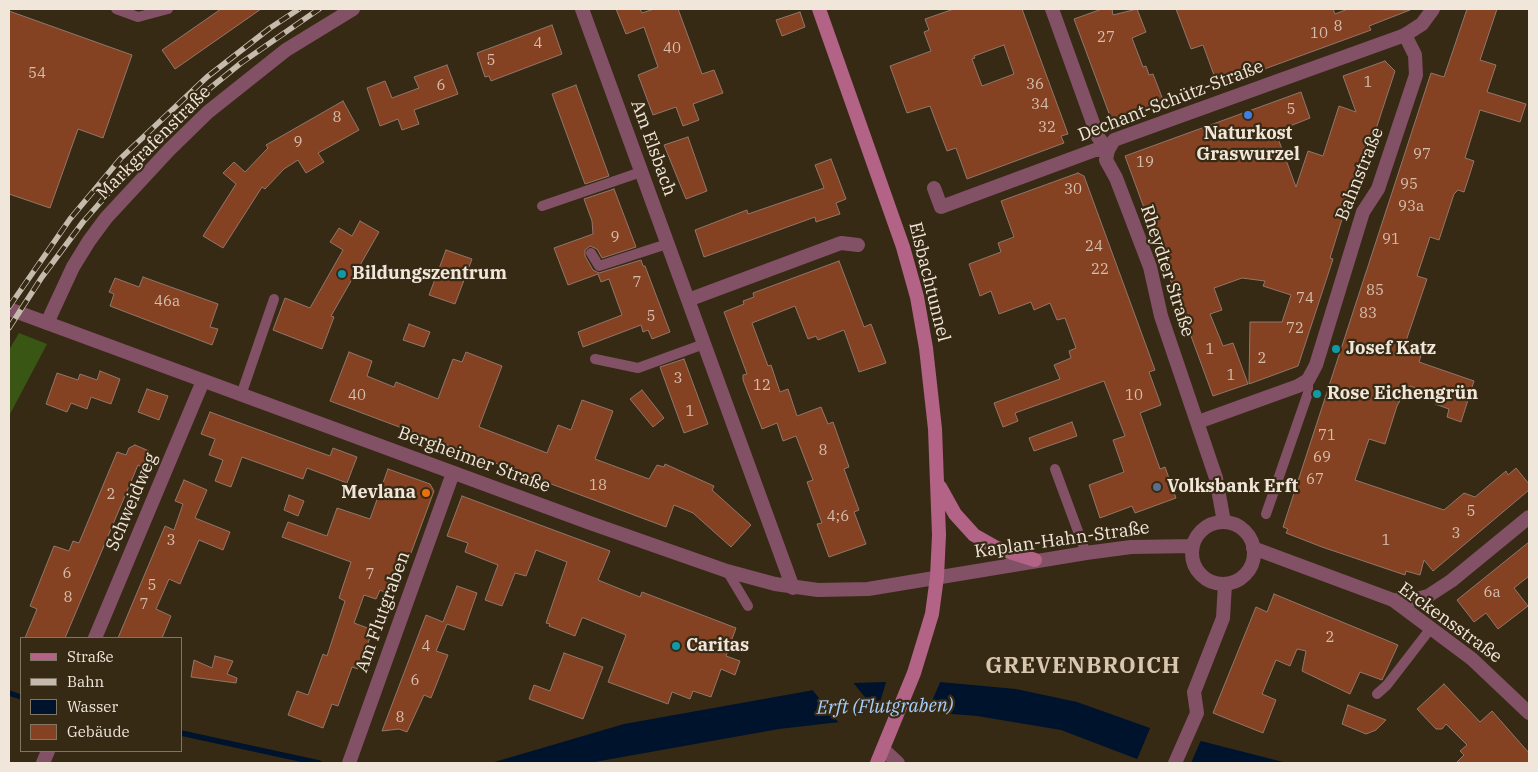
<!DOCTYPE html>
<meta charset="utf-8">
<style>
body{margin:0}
#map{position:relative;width:1538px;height:772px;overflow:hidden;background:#372a15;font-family:"IBM Plex Serif",serif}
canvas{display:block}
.frame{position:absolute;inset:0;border:10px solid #f0e7da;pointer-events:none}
.legend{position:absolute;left:20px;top:637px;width:162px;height:115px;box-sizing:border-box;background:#372a15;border:1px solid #817664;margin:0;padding:6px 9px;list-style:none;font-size:15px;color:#f0e7da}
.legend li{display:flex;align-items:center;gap:10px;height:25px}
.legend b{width:25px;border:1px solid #817664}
</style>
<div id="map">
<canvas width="1538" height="772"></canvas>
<div class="frame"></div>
<ul class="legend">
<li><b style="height:6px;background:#b26386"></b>Straße</li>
<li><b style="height:6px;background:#c4bbac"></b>Bahn</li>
<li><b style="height:14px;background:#00132c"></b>Wasser</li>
<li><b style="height:14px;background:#854222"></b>Gebäude</li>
</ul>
</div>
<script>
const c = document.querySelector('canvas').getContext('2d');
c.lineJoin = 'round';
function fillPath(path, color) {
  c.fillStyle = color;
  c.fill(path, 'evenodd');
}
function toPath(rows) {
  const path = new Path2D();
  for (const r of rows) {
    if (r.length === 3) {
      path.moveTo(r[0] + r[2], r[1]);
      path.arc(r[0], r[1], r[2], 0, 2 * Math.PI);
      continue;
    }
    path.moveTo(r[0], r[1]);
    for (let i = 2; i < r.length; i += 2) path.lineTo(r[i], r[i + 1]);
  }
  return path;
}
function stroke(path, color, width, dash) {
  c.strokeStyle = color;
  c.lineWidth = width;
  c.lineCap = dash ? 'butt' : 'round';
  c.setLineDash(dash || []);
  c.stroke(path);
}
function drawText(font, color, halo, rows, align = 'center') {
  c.font = font + ' "IBM Plex Serif",serif';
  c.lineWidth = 4.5;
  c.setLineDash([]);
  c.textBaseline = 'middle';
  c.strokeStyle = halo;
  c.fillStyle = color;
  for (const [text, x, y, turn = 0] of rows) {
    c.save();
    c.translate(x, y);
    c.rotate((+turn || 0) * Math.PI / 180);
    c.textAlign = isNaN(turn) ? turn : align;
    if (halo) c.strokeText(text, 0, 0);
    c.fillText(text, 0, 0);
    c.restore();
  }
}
fillPath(toPath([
 [19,333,47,344,9,416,9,350]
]), '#3a5615');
fillPath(toPath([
 [886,682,940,682,1016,689,1077,702,1150,728,1287,763,1156,763,1137,759,1061,730,977,716,927,712,779,729,589,763,491,763,624,724,853,683]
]), '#00132c');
fillPath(toPath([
 [887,679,941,680,926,715,839,723,811,688,851,680,877,712],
 [1151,726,1201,740,1191,763,1136,762]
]), '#372a15');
stroke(toPath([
 [9,693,21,697],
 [181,733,319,763]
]), '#00132c', 5.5);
const building = toPath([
 [221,9,261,9,175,69,162,50,221,9],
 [616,9,640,9,642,13,654,9,678,9,702,74,714,70,723,93,693,104,699,120,683,126,676,107,653,115,638,75,658,67,644,27,626,34,616,9],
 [954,9,1022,9,1068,134,1061,136,1064,143,967,179,956,148,947,151,930,106,907,113,890,66,931,51,924,32,929,30,925,19,954,9],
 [1004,45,1014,74,982,86,972,59,975,58,974,56,1004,45],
 [1102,9,1112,9,1113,15,1137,9,1146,32,1132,38,1143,67,1146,66,1149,75,1153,74,1165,105,1113,124,1074,19,1102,9],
 [1176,9,1333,9,1335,14,1348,9,1410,10,1369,26,1371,30,1218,86,1203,45,1191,49,1176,9],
 [1467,9,1497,9,1480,60,1496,65,1487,92,1526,104,1520,122,1480,110,1465,158,1474,161,1464,192,1458,190,1454,194,1439,240,1430,237,1417,276,1427,279,1405,344,1422,352,1419,362,1474,381,1461,422,1447,417,1449,409,1435,404,1438,396,1410,386,1406,398,1402,397,1397,406,1385,444,1369,439,1355,480,1444,510,1464,493,1475,497,1506,471,1508,475,1516,468,1529,484,1529,490,1433,571,1424,560,1420,575,1406,571,1405,575,1322,547,1286,533,1288,529,1283,527,1431,73,1444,77,1467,9],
 [9,11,132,55,103,138,78,129,50,208,9,194,9,11],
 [800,12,805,27,782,36,776,20,800,12],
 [552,25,562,54,491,81,489,76,485,77,477,53,552,25],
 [1385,61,1395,71,1347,218,1343,216,1330,258,1333,259,1298,366,1249,384,1250,322,1282,322,1291,295,1263,286,1265,281,1242,278,1214,288,1222,310,1210,314,1223,346,1233,343,1248,384,1213,396,1125,156,1301,92,1310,118,1265,136,1279,141,1296,187,1308,151,1323,156,1339,106,1356,112,1343,76,1385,61],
 [447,65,458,94,414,110,419,124,402,130,398,119,380,126,367,88,385,81,392,98,419,88,414,77,447,65],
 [576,85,609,176,585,184,552,94,576,85],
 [343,101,359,130,318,153,324,162,306,173,298,160,284,169,265,189,262,187,223,248,203,236,236,184,223,173,234,162,245,172,268,148,266,145,343,101],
 [688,137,707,191,686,199,664,145,688,137],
 [831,159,846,199,836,203,840,214,816,222,815,217,704,257,695,230,747,210,748,214,824,188,815,165,831,159],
 [1078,173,1084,176,1155,370,1149,372,1161,405,1140,413,1160,469,1165,467,1176,498,1135,513,1132,506,1100,518,1089,485,1124,472,1113,440,1125,436,1104,381,1015,413,1018,421,1003,427,994,403,1060,379,1054,365,1071,358,1069,351,1076,348,1065,318,1057,320,1050,303,1034,310,1031,302,999,314,991,291,980,296,969,264,1001,252,998,243,1014,237,1001,201,1078,173],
 [614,189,636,247,602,258,597,249,590,246,585,250,585,256,593,270,599,273,641,260,643,266,645,266,670,332,652,339,648,330,643,332,641,325,583,347,578,332,622,315,609,279,601,282,598,274,568,285,554,248,593,234,592,221,584,199,614,189],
 [360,221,379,232,331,316,334,317,322,349,273,330,285,298,310,308,343,250,330,242,339,228,352,236,360,221],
 [446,250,472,259,455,304,429,295,446,250],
 [839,261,864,327,871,324,886,363,859,372,844,330,818,340,816,336,808,339,795,306,752,323,768,366,771,365,780,392,788,389,797,416,821,407,828,424,833,422,849,467,844,469,859,510,854,512,866,544,829,557,817,524,822,523,807,482,813,480,796,436,783,441,777,423,762,429,743,380,743,375,747,374,724,312,744,304,743,301,754,297,753,293,839,261],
 [143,277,218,304,210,327,218,329,212,345,110,306,114,294,109,292,115,278,139,287,143,277],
 [409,324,430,332,424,347,403,340,409,324],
 [349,352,372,361,367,376,394,387,396,382,438,399,453,359,462,362,466,352,502,366,479,427,547,453,558,425,571,430,582,400,613,411,595,459,649,479,657,465,664,467,665,464,714,486,712,490,751,525,731,547,693,513,674,505,666,527,330,401,349,352],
 [684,359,708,424,684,433,660,367,684,359],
 [100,371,120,379,111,404,91,397,87,409,71,403,67,412,46,404,57,373,78,380,80,374,97,380,100,371],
 [147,389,168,396,159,420,138,412,147,389],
 [642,390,664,418,653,427,630,399,642,390],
 [210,412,330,456,333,448,357,457,347,483,307,468,303,479,242,457,231,487,215,481,223,460,209,455,215,439,201,434,210,412],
 [1072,422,1077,436,1034,451,1029,438,1072,422],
 [135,445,149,451,142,467,138,465,65,638,25,638,37,609,30,606,54,546,69,551,73,541,79,543,117,452,126,455,129,448,135,445],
 [388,469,430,484,434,491,408,561,399,557,386,593,380,590,376,599,364,595,354,623,373,630,358,669,352,667,338,706,332,704,323,728,288,715,297,691,308,695,323,654,327,656,345,601,339,598,351,562,282,537,288,522,327,536,337,508,370,519,388,469],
 [184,480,207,490,195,518,230,532,223,550,199,540,180,584,169,579,156,609,171,616,162,638,118,638,165,526,174,530,183,504,175,501,184,480],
 [289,495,304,501,298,516,284,510,289,495],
 [462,496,610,551,598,580,640,597,642,592,736,628,726,656,740,661,735,675,721,669,711,697,693,691,690,699,672,692,668,704,608,682,626,635,584,618,582,618,575,636,549,626,550,624,546,623,567,562,536,550,526,576,515,573,502,606,485,600,498,565,465,552,468,543,447,536,462,496],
 [1529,542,1529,576,1514,588,1528,606,1498,629,1486,613,1474,622,1457,600,1529,542],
 [457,586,477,593,464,630,447,624,436,651,448,655,431,698,424,695,407,732,399,729,382,731,426,615,443,622,457,586],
 [1274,594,1398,645,1382,680,1360,672,1350,694,1302,671,1306,651,1297,649,1290,666,1276,660,1262,694,1276,700,1263,733,1213,713,1256,607,1267,612,1274,594],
 [564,653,603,667,583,719,529,699,534,685,550,691,564,653],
 [215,656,233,661,227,674,237,678,236,683,191,677,194,660,212,668,215,656],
 [1444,684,1480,722,1492,711,1529,753,1529,763,1456,763,1464,755,1460,751,1467,745,1446,724,1442,729,1436,729,1417,709,1444,684],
 [1348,705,1386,720,1376,730,1366,734,1342,724,1348,705]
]);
fillPath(building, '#854222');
stroke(building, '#91766a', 1);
stroke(toPath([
 [116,9,138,17,168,9],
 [542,206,641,172],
 [591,253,599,266,667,244],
 [595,359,638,368,704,344],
 [241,395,274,299],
 [1055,469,1086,553],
 [1266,514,1308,393,1308,380],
 [727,571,748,606],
 [1377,694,1387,685,1431,628]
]), '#835166', 10);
stroke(toPath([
 [582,9,793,588],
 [1052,9,1098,137,1108,150],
 [934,188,941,207,1095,150,1108,150],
 [688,300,841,243,858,245],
 [47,323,73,267,89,241,106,218,169,150,208,112,286,50,353,9],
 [1198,422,1298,386,1308,380,1316,365,1363,212,1378,189,1416,75,1415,55,1405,35],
 [1393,600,1472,659,1529,713],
 [95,638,203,381],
 [883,749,898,763],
 [43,763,48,751],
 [349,763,453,473],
 [1175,763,1197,713,1194,692,1223,618,1225,584]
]), '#835166', 14);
stroke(toPath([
 [9,309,590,523,727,571,775,584,818,590,868,589,1086,553,1131,547,1193,546],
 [1224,522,1216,478,1161,316,1150,267,1116,178,1106,160,1108,150,1114,140,1405,35,1422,24,1433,9],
 [1223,553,31],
 [1253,548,1393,600,1412,600,1428,596,1451,581,1529,517]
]), '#835166', 14);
stroke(toPath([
 [819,9,903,247,917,297,926,348,935,429,939,535,937,577,932,614,914,673,877,763],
 [940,487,955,514,974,535,997,548,1035,560]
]), '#b26386', 14);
const rail = toPath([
 [9,307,70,219,121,158,207,77,270,28,299,9],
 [9,328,42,277,83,222,155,140,209,89,241,63,319,9]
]);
stroke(rail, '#c4bbac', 5.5);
stroke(rail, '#372a15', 4, [11]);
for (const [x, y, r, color] of [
 [1248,115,5,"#3f7fe0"],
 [342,274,5,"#0f9aa8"],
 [1336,349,5,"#0f9aa8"],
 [1317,394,5,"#0f9aa8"],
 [1157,487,5,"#5c6f8a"],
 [426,493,5,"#e8710a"],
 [676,646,5,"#0f9aa8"]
]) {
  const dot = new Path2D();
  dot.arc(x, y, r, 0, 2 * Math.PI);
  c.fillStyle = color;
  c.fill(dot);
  stroke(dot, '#372a15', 2);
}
drawText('15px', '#d5beac', null, [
 ["8",1338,27],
 ["10",1319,34],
 ["27",1106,38],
 ["4",538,44],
 ["40",672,49],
 ["5",491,61],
 ["54",37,74],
 ["1",1368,83],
 ["36",1035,85],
 ["6",441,86],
 ["34",1040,105],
 ["5",1291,110],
 ["8",337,118],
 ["32",1047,128],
 ["9",298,143],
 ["97",1422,155],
 ["19",1145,163],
 ["95",1409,185],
 ["30",1073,190],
 ["93a",1411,207],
 ["9",615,238],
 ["91",1391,240],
 ["24",1094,247],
 ["22",1100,270],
 ["7",637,283],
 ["85",1375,291],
 ["74",1305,299],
 ["46a",167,302],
 ["83",1368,314],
 ["5",651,317],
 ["72",1295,329],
 ["1",1210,350],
 ["2",1262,359],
 ["1",1231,376],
 ["3",678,379],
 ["12",762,386],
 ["40",357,396],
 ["10",1134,396],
 ["1",690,412],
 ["71",1327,436],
 ["8",823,451],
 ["69",1322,458],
 ["67",1315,480],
 ["18",598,486],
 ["2",111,495],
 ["5",1471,512],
 ["4;6",838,517],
 ["3",1456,534],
 ["3",171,541],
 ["1",1386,541],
 ["6",67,574],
 ["7",370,575],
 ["5",152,586],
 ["6a",1492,593],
 ["8",68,598],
 ["7",144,605],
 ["2",1330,638],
 ["4",426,647],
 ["6",415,681],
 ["8",400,718]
]);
drawText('18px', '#f0e7da', '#372a15', [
 ["Dechant-Schütz-Straße",1171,101,-21],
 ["Markgrafenstraße",154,143,-45],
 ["Am Elsbach",653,148,70],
 ["Bahnstraße",1360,174,-68],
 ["Rheydter Straße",1167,271,72],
 ["Elsbachtunnel",929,282,76],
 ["Bergheimer Straße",474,460,20],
 ["Schweidweg",132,502,-67],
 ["Kaplan-Hahn-Straße",1062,540,-8],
 ["Am Flutgraben",383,612,-70],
 ["Erckensstraße",1450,623,36]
]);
drawText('bold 18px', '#f0e7da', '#372a15', [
 ["Naturkost",1248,134,"center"],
 ["Graswurzel",1248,155,"center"],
 ["Bildungszentrum",352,274],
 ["Josef Katz",1346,349],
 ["Rose Eichengrün",1327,394],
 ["Volksbank Erft",1167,487],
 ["Mevlana",416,493,"right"],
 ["Caritas",686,646]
], 'left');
drawText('italic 19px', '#a4cefd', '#372a15', [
 ["Erft (Flutgraben)",885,707,-1]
]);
c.letterSpacing = '1px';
drawText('bold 22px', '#d8c7ae', '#372a15', [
 ["GREVENBROICH",1083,667]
]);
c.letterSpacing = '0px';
</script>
